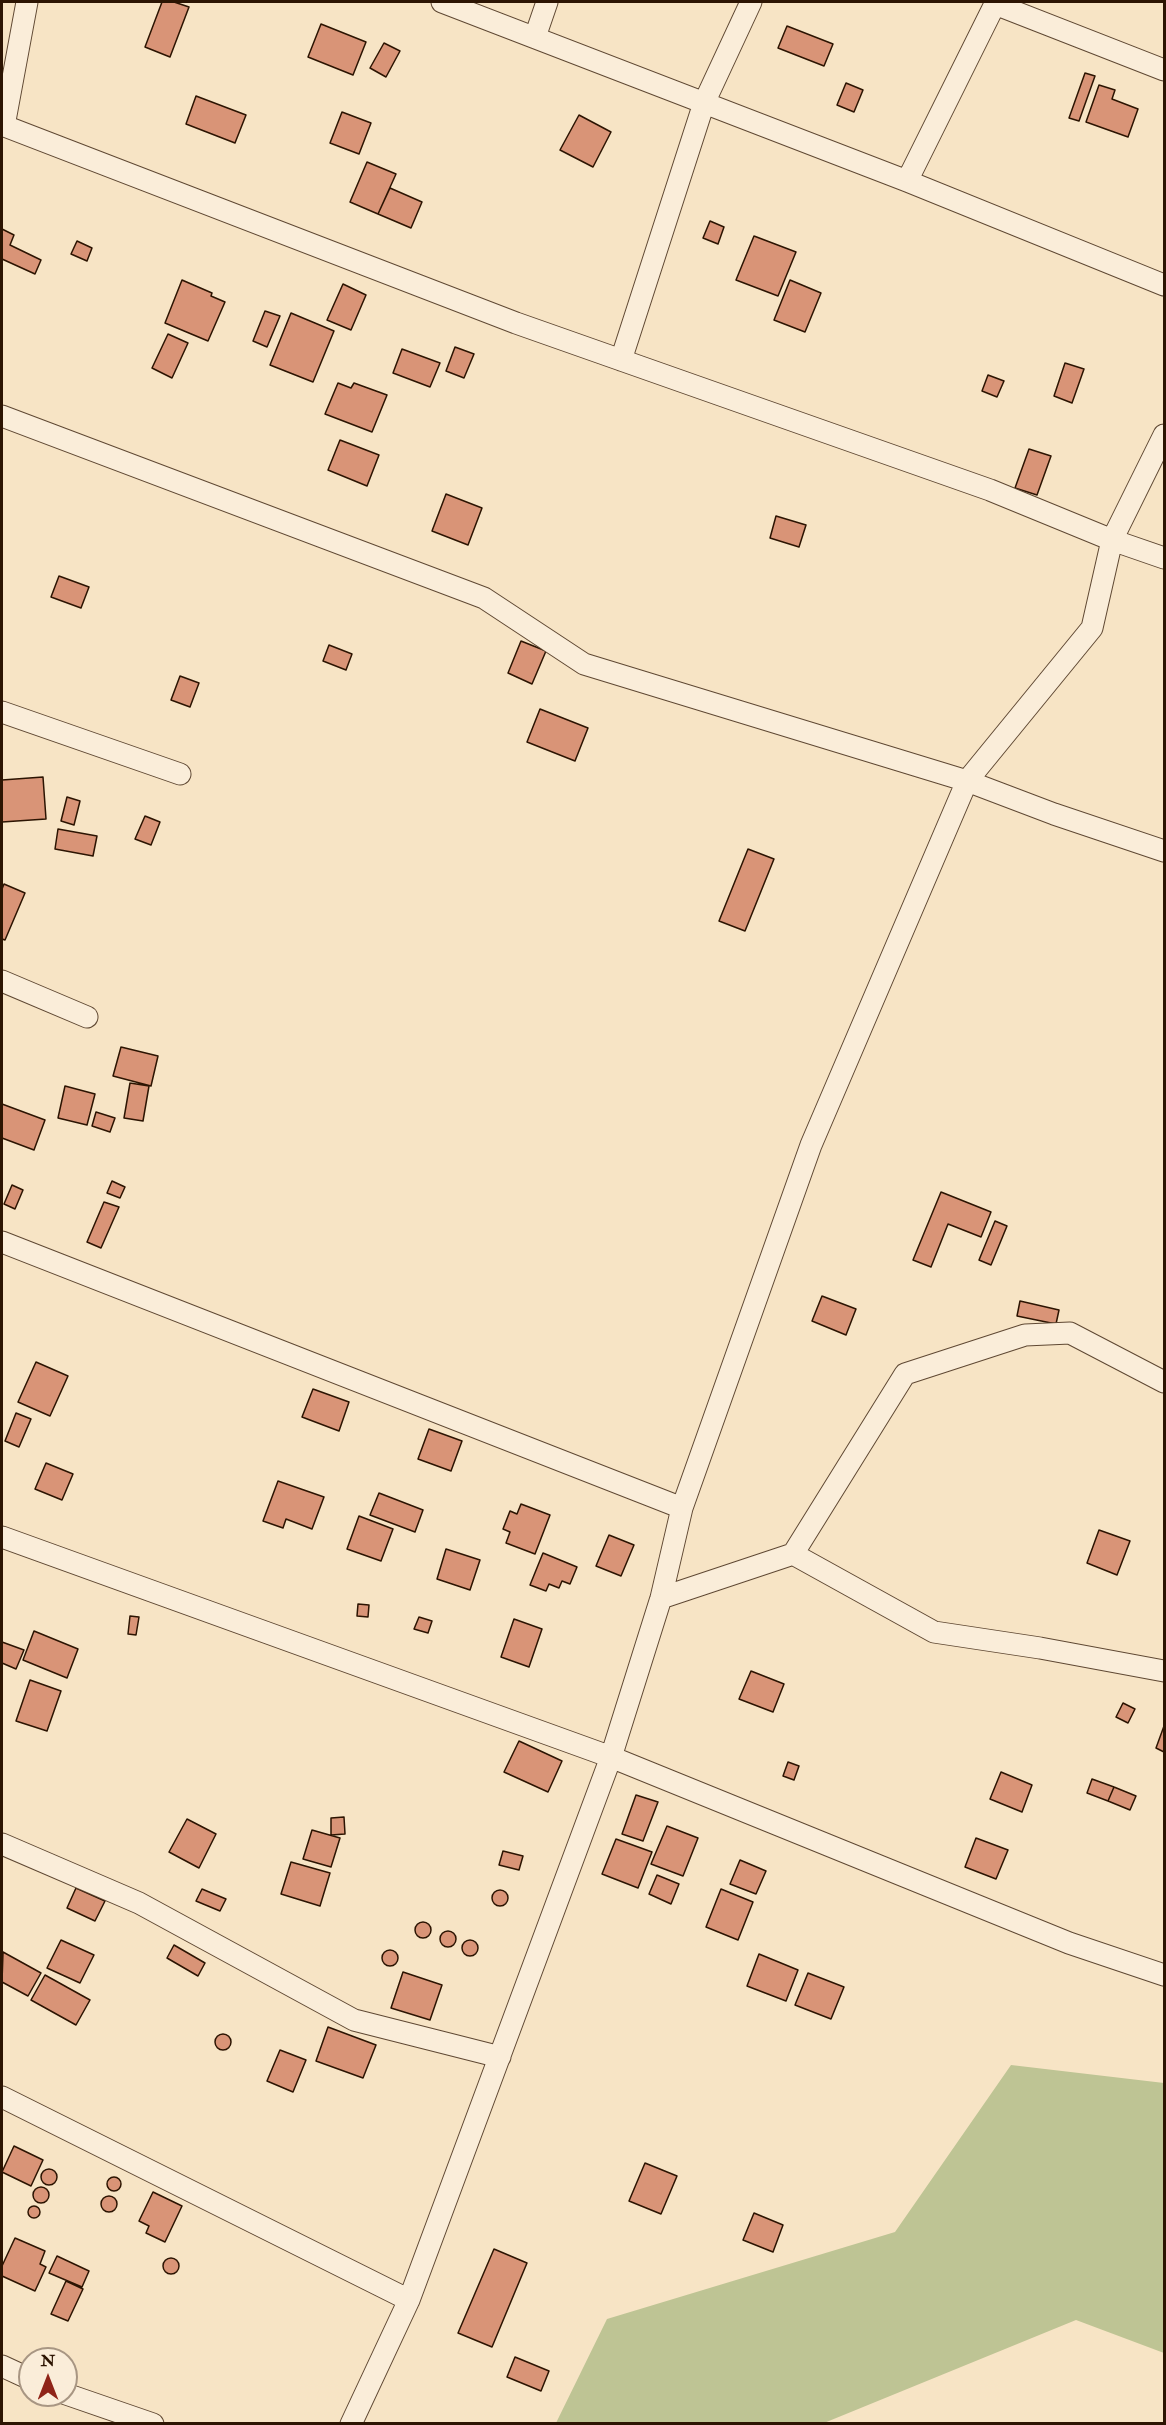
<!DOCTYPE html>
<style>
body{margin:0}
#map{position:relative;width:1166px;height:2425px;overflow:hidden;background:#f7e4c5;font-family:"IM FELL Double Pica",serif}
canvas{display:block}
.frame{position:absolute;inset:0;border:3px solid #2c1402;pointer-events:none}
.north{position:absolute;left:18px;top:2347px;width:60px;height:60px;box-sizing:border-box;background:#faedd9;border:2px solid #a89683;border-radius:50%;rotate:0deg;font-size:16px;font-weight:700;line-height:24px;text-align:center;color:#2c1402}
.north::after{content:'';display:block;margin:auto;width:21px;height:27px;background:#8f2418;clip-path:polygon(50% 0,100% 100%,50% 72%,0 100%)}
</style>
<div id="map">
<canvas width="1166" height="2425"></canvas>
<div class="frame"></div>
<div class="north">N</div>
</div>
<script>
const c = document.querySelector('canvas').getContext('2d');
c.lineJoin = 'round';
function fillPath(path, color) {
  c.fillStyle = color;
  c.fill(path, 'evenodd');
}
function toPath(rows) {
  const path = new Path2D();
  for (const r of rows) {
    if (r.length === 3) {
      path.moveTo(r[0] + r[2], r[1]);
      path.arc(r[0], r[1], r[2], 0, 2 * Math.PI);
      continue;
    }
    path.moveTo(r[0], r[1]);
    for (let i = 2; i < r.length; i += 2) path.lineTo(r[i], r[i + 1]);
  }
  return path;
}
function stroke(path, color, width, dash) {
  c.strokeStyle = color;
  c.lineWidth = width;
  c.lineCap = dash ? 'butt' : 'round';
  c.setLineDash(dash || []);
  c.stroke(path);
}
fillPath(toPath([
 [1011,2065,1164,2083,1164,2353,1076,2320,824,2423,556,2423,607,2319,895,2232]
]), '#bec494');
const building = toPath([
 [162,2,174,2,189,7,170,57,145,47,162,2],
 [321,24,366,42,353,75,308,57,321,24],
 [787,26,833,44,824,66,778,48,787,26],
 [384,43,400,51,386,77,370,68,384,43],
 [1085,73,1095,76,1079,121,1069,118,1085,73],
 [846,83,863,90,854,112,837,105,846,83],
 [1099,85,1115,90,1112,99,1138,109,1128,137,1086,122,1099,85],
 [196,96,246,115,235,143,186,124,196,96],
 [342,112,371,123,359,154,330,143,342,112],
 [579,115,611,132,593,167,560,150,579,115],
 [367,162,396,174,378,214,350,202,367,162],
 [390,188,422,202,411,228,378,214,390,188],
 [710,221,724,227,718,244,703,238,710,221],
 [2,229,14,235,10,245,41,260,35,274,2,259,2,229],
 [754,236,796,252,778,296,736,280,754,236],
 [77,241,92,248,87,261,71,254,77,241],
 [182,280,212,293,211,296,225,302,208,341,165,323,182,280],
 [790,280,821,293,805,332,774,320,790,280],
 [343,284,366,295,351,330,327,320,343,284],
 [265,311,280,316,267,347,253,341,265,311],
 [291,313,334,331,313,382,270,365,291,313],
 [168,334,188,343,172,378,152,368,168,334],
 [455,347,474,354,464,378,446,371,455,347],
 [402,349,440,363,430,387,393,373,402,349],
 [1065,363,1084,369,1072,403,1054,396,1065,363],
 [988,375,1004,381,997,397,982,391,988,375],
 [338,383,351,388,354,383,387,395,372,432,325,414,338,383],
 [340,440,379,455,367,486,328,470,340,440],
 [1029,449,1051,456,1037,495,1015,488,1029,449],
 [446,494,482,508,468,545,432,531,446,494],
 [776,516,806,525,799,547,770,538,776,516],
 [59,576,89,587,81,608,51,597,59,576],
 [521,641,546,651,532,684,508,673,521,641],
 [329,645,352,654,346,670,323,661,329,645],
 [180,676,199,683,190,707,171,700,180,676],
 [540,709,588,728,575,761,527,742,540,709],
 [43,777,46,819,2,822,2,780,43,777],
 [67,797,80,801,74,825,61,821,67,797],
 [145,816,160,822,151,845,135,839,145,816],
 [58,829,97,836,93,856,55,849,58,829],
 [748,849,774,859,745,931,719,921,748,849],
 [4,884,25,893,5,940,2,939,2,889,4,884],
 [121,1047,158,1056,151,1086,113,1076,121,1047],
 [130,1083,149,1086,143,1121,124,1118,130,1083],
 [65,1086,95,1094,87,1125,58,1118,65,1086],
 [2,1104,45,1120,34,1150,2,1138,2,1104],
 [96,1112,115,1118,110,1132,92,1126,96,1112],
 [112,1181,125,1187,120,1198,107,1193,112,1181],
 [12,1185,23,1190,15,1209,4,1204,12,1185],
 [941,1192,991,1212,981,1237,948,1224,931,1267,913,1260,941,1192],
 [104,1202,119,1207,101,1248,87,1242,104,1202],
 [995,1221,1007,1226,991,1265,979,1260,995,1221],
 [822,1296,856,1309,846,1335,812,1321,822,1296],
 [1020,1301,1059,1310,1056,1324,1017,1316,1020,1301],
 [36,1362,68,1376,50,1416,18,1402,36,1362],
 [313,1389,349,1402,339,1431,302,1417,313,1389],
 [16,1413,31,1419,19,1447,5,1441,16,1413],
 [429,1429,462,1441,451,1471,418,1459,429,1429],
 [46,1463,73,1474,62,1500,35,1489,46,1463],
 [278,1481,324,1497,312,1529,286,1519,283,1528,263,1521,278,1481],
 [379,1493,423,1510,415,1532,370,1515,379,1493],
 [521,1504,550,1515,535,1554,506,1543,510,1532,503,1529,510,1511,517,1514,521,1504],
 [359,1516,393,1529,381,1561,347,1549,359,1516],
 [1099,1530,1130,1541,1117,1575,1087,1563,1099,1530],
 [609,1535,634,1545,621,1576,596,1566,609,1535],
 [446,1549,480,1560,470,1590,437,1579,446,1549],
 [543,1553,577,1567,570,1584,562,1581,559,1588,549,1584,546,1591,530,1585,543,1553],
 [358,1604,369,1605,368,1617,357,1616,358,1604],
 [130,1616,139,1617,136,1635,128,1634,130,1616],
 [419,1617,432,1621,428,1633,414,1629,419,1617],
 [514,1619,542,1629,529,1667,501,1657,514,1619],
 [34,1631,78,1649,67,1678,23,1660,34,1631],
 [2,1642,24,1650,16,1669,2,1663,2,1642],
 [751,1671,784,1684,773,1712,739,1699,751,1671],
 [30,1680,61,1691,47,1731,16,1721,30,1680],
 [1123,1703,1135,1709,1128,1723,1116,1717,1123,1703],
 [1164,1726,1164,1752,1156,1748,1164,1726],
 [519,1741,562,1761,548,1792,504,1772,519,1741],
 [788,1762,799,1766,794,1780,783,1776,788,1762],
 [1001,1772,1032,1785,1022,1812,990,1799,1001,1772],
 [1092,1779,1114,1787,1108,1801,1087,1793,1092,1779],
 [1114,1787,1136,1796,1130,1810,1108,1801,1114,1787],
 [636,1795,658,1802,643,1841,622,1834,636,1795],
 [344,1817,345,1834,331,1835,331,1818,344,1817],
 [187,1819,216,1834,199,1868,169,1852,187,1819],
 [667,1826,698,1838,683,1876,651,1864,667,1826],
 [312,1830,340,1838,331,1867,303,1859,312,1830],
 [976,1838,1008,1850,996,1879,965,1867,976,1838],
 [616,1839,652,1852,638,1888,602,1874,616,1839],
 [503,1851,523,1856,519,1870,499,1865,503,1851],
 [740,1860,766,1871,756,1894,730,1884,740,1860],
 [291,1862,330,1873,320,1906,281,1894,291,1862],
 [657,1875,679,1884,671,1904,649,1894,657,1875],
 [76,1888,105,1901,95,1921,67,1908,76,1888],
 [202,1889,226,1899,220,1911,196,1901,202,1889],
 [721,1889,753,1902,738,1940,706,1927,721,1889],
 [500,1898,8],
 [423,1930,8],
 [448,1939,8],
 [61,1940,94,1955,80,1983,47,1968,61,1940],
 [470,1948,8],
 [174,1945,205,1963,198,1976,167,1958,174,1945],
 [390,1958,8],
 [3,1952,41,1973,28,1996,2,1982,3,1952],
 [759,1954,798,1970,786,2001,747,1986,759,1954],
 [403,1972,442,1985,430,2020,391,2008,403,1972],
 [808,1973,844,1987,831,2019,795,2005,808,1973],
 [45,1975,90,2000,76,2025,31,2000,45,1975],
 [328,2027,376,2045,363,2078,316,2061,328,2027],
 [223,2042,8],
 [280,2050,306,2060,293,2092,267,2081,280,2050],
 [14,2146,43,2160,31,2186,2,2172,14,2146],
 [645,2163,677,2176,661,2214,629,2201,645,2163],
 [49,2177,8],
 [114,2184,7],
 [41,2195,8],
 [153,2192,182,2206,165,2242,146,2233,149,2226,139,2221,153,2192],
 [109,2204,8],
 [34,2212,6],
 [754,2213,783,2225,773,2252,743,2240,754,2213],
 [15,2238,45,2251,40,2264,46,2267,35,2291,2,2276,2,2266,15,2238],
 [494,2249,527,2263,492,2347,458,2333,494,2249],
 [57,2256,89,2271,82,2287,49,2273,57,2256],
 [171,2266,8],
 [66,2281,83,2289,68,2321,51,2314,66,2281],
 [515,2357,549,2371,541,2391,507,2377,515,2357]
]);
fillPath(building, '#d99477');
stroke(building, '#2c1402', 1.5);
const minor = toPath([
 [442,2,907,181,1164,285],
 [995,4,1164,70],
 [535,37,547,2],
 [2,125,516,323,990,490,1112,540,1164,558],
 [4,126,27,2],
 [907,181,996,2],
 [621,360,704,103,751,2],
 [2,416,484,598,584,664,967,781,1054,814,1164,851],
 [2,712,180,774],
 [2,981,87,1017],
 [2,1242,682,1508],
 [2,1537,611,1757,1069,1943,1164,1975],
 [793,1554,934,1632,1040,1648,1164,1671],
 [661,1598,793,1554,905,1374,1025,1335,1070,1333,1164,1382],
 [2,1844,139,1903,354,2020,500,2057],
 [2,2097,409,2300],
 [2,2366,30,2379],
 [66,2394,153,2424],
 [351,2424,409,2300,611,1757,661,1598,682,1508,811,1145,967,781,1092,628,1112,540,1164,435]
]);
stroke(minor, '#5f4833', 23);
stroke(minor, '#faedd9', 21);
</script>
